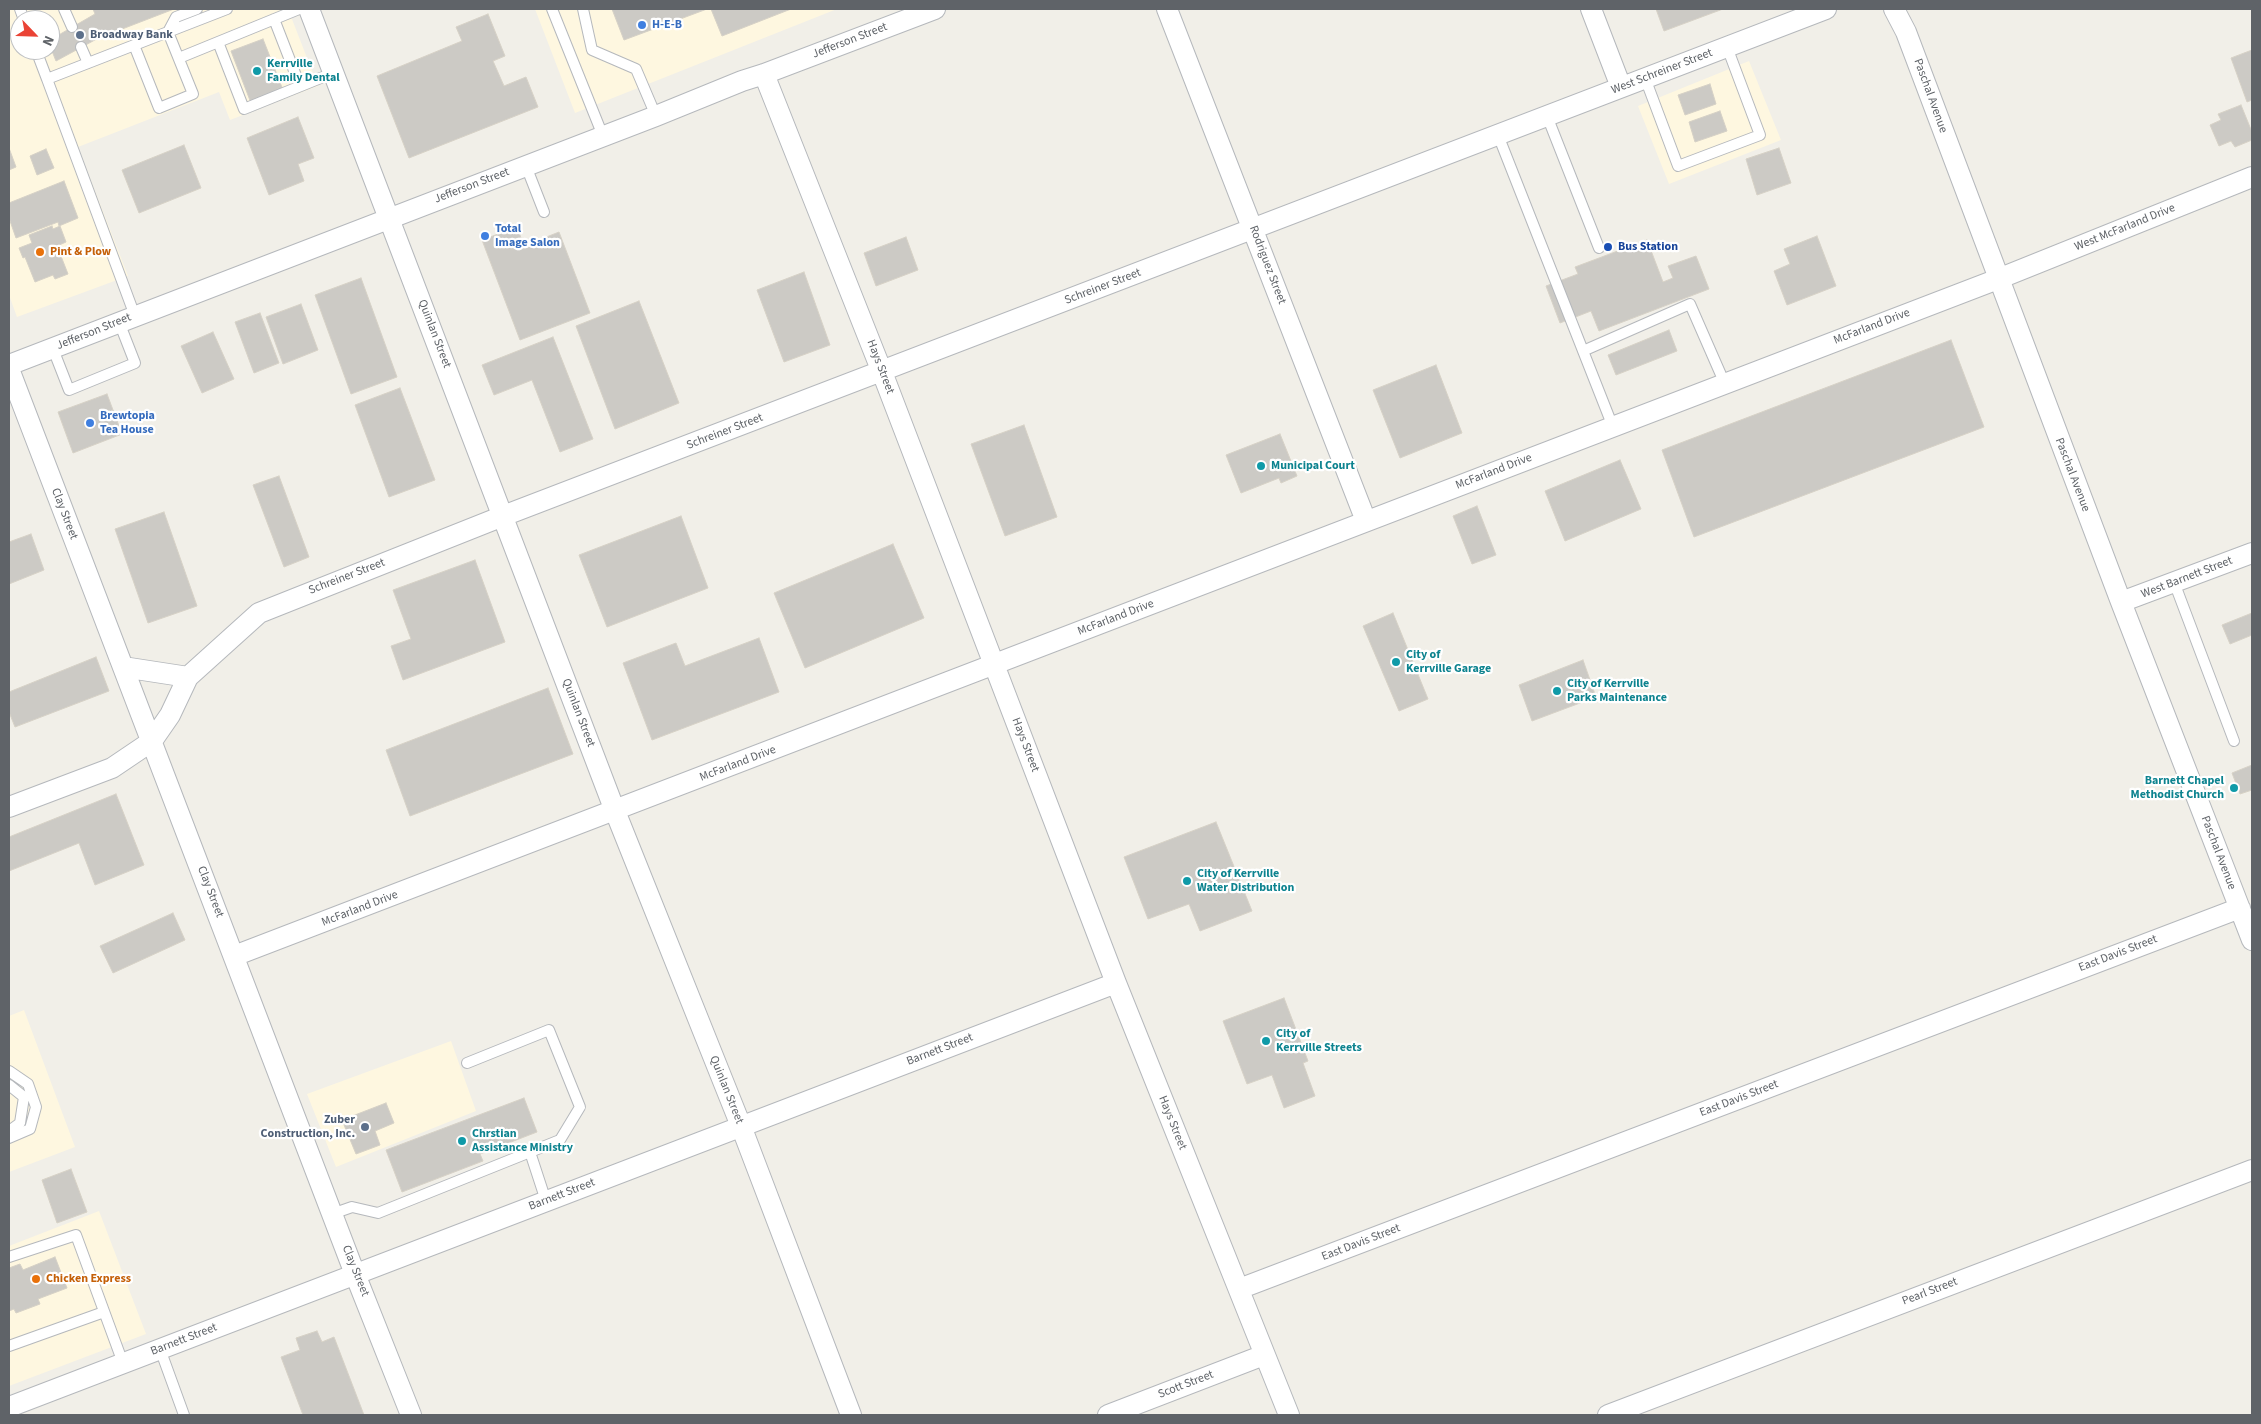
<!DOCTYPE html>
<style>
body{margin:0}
#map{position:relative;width:2261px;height:1424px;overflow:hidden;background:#f1efe8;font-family:"Source Sans 3",sans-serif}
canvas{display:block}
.frame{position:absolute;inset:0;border:10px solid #5f6368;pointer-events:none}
.north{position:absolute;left:10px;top:10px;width:50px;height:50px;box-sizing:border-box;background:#fff;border:1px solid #bfc1c3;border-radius:50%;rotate:114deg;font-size:14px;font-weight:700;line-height:20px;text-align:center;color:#5f6368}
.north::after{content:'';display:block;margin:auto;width:18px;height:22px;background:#ea4335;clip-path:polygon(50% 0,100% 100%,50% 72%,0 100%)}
</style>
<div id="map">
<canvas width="2261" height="1424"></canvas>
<div class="frame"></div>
<div class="north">N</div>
</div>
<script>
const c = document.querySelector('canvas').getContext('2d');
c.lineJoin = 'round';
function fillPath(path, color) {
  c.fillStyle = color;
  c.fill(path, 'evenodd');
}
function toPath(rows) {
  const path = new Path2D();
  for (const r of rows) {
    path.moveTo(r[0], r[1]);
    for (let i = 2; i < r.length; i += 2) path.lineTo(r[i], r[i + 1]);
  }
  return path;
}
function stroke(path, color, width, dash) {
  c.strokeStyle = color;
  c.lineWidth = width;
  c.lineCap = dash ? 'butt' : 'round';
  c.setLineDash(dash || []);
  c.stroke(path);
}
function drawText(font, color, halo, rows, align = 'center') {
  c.font = font + ' "Source Sans 3",sans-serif';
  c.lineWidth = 4.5;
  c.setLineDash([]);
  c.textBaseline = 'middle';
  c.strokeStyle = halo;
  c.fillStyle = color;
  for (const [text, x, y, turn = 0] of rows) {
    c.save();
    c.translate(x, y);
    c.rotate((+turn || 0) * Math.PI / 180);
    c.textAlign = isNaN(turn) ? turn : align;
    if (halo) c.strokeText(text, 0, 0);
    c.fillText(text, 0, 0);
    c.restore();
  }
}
fillPath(toPath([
 [9,9,288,9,318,86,230,120,219,92,78,147,128,276,17,317,9,295],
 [20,20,50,20,50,50,20,50],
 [535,9,837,9,575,113],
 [1749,61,1781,140,1669,184,1638,106],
 [24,1010,75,1147,9,1172,9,1016],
 [451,1041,476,1111,336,1167,307,1094],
 [99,1211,146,1334,9,1386,9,1246]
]), '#fef7e0');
const building = toPath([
 [93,9,174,9,104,36,104,35,56,61,50,46,50,40,95,14,93,9],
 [612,9,707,9,624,40,612,9],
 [711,9,791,9,722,36,711,9],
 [1656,9,1723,9,1664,31,1656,9],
 [488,14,505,56,493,61,504,86,526,77,538,107,409,158,377,76,462,41,456,27,488,14],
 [263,39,283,90,251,103,231,51,263,39],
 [2252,50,2252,100,2247,102,2231,58,2252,50],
 [1710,84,1716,104,1685,115,1678,95,1710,84],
 [2241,105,2252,132,2252,140,2235,147,2231,141,2219,146,2210,125,2221,120,2218,114,2241,105],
 [1720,111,1727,131,1695,142,1689,122,1720,111],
 [298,117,314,158,298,164,304,181,269,195,247,138,298,117],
 [184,145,201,188,139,213,122,170,184,145],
 [9,148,16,167,9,170,9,148],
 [1779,148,1791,183,1757,195,1746,159,1779,148],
 [46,149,54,168,37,175,30,156,46,149],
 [64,181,78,218,59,226,58,222,16,238,9,218,9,203,64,181],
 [52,226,53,229,60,226,66,242,57,246,68,274,55,279,53,275,35,282,25,257,23,258,19,248,32,243,29,235,52,226],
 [517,227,524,246,559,232,590,313,520,340,482,240,517,227],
 [1817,236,1836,286,1787,305,1774,271,1790,264,1784,249,1817,236],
 [906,237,918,270,876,286,864,253,906,237],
 [1647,240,1663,282,1673,278,1668,266,1696,256,1709,289,1599,331,1591,311,1560,323,1546,286,1578,274,1575,267,1647,240],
 [804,272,830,345,784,362,757,290,804,272],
 [361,278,397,377,351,394,315,295,361,278],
 [639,301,679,403,615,429,576,326,639,301],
 [301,304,318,350,283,364,266,317,301,304],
 [260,313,279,363,254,373,235,322,260,313],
 [1669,330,1677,351,1616,375,1608,355,1669,330],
 [213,332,234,379,202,393,181,346,213,332],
 [553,337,593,439,560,452,532,380,494,395,482,365,553,337],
 [1951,340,1984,427,1694,537,1662,450,1951,340],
 [1436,365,1462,433,1400,458,1373,390,1436,365],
 [400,388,435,480,389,497,355,405,400,388],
 [107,394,122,434,73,453,58,412,107,394],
 [1024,425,1057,517,1005,536,971,444,1024,425],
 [1280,434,1297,476,1281,483,1279,478,1241,493,1226,455,1280,434],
 [1620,460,1641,509,1565,541,1545,491,1620,460],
 [279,476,309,557,284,567,253,485,279,476],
 [1477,506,1496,555,1472,564,1453,516,1477,506],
 [164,512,197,606,148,623,115,529,164,512],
 [681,516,708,588,607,627,579,555,681,516],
 [31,534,44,570,9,584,9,542,31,534],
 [893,544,924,618,805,668,774,593,893,544],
 [475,560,505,642,403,680,391,646,411,639,393,590,475,560],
 [1393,613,1428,699,1399,711,1363,626,1393,613],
 [2252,613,2252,635,2230,644,2222,625,2252,613],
 [759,638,779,692,652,740,623,663,676,643,685,666,759,638],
 [96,657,109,691,15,727,9,712,9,692,96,657],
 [1583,660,1596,697,1532,721,1519,685,1583,660],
 [548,688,573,754,410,816,386,750,548,688],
 [2252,765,2252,790,2240,794,2232,773,2252,765],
 [116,794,144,865,95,885,79,843,9,871,9,837,116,794],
 [1216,822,1252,911,1200,931,1189,904,1148,919,1124,857,1216,822],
 [173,913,185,940,113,973,100,946,173,913],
 [1284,998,1308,1061,1303,1063,1315,1096,1284,1108,1272,1075,1247,1084,1223,1021,1284,998],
 [524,1098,537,1132,480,1154,483,1161,402,1192,386,1150,524,1098],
 [386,1103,394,1123,375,1131,380,1145,356,1154,342,1120,386,1103],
 [71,1169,87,1212,57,1223,42,1180,71,1169],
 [55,1257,67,1288,38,1299,40,1304,16,1313,14,1309,9,1311,9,1268,20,1264,23,1270,55,1257],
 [317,1331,322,1342,334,1337,364,1415,303,1415,281,1357,300,1350,296,1338,317,1331]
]);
fillPath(building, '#cccac5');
stroke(building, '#d6d1c6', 1);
const lane = toPath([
 [20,9,24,20],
 [64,9,72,27],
 [552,9,603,136],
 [583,9,592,50,636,69,656,116],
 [274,19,300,86],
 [218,42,244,109,333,73],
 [134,45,159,108,193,94,168,32,176,17,197,9],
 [81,47,88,63],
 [36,50,47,79,227,9],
 [179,58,299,9],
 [1645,78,1678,166,1760,135,1727,47],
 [47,79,135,316],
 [1547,116,1599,248],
 [1498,135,1613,427],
 [526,166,544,212],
 [53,349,69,390,135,363,119,322],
 [1583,351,1690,304,1725,384],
 [2174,582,2234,741],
 [9,1071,28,1084,36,1107,30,1129,9,1138],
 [9,1085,24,1097,20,1123,9,1131],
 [530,1152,546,1201],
 [332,1214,352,1207,378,1213,560,1140,580,1107,549,1030,467,1063],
 [9,1257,76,1235,123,1363],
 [9,1346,104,1312],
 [160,1349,184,1415]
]);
const street = toPath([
 [309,9,615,811,741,1126,851,1415],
 [1167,9,1366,521],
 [1591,9,1621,87],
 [1894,9,1906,32,2121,602,2252,940],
 [764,74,882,372,1116,983,1289,1415],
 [9,365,656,116,742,81,764,74,935,9],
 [9,369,355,1274,411,1415],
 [2121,602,2252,553],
 [123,667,188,677],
 [9,807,112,768,152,741,170,715,188,677,259,613,503,516,1826,9],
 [234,956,1998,279,2252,177],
 [1239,1289,2240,908],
 [9,1407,1116,983],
 [1108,1415,1264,1355],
 [1608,1415,2252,1170]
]);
stroke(lane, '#b5b8bc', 12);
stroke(street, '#b5b8bc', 22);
stroke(lane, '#fff', 10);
stroke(street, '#fff', 20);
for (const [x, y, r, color] of [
 [642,25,5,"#3f7fe0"],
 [80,35,5,"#5c6f8a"],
 [257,71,5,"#0f9aa8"],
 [485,236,5,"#3f7fe0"],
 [1608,247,5,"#1a4fb4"],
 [40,252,5,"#e8710a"],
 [90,423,5,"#3f7fe0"],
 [1261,466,5,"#0f9aa8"],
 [1396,662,5,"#0f9aa8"],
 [1557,691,5,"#0f9aa8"],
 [2234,788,5,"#0f9aa8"],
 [1187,881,5,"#0f9aa8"],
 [1266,1041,5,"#0f9aa8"],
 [365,1127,5,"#5c6f8a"],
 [462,1141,5,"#0f9aa8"],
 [36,1279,5,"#e8710a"]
]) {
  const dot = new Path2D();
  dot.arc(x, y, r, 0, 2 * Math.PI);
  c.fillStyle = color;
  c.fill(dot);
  stroke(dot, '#fff', 2);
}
drawText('bold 12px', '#366cbe', '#fff', [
 ["H-E-B",652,25],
 ["Total",495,229],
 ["Image Salon",495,243],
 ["Brewtopia",100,416],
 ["Tea House",100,430]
], 'left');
drawText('bold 12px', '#4e5e75', '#fff', [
 ["Broadway Bank",90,35],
 ["Zuber",355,1120,"right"],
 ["Construction, Inc.",355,1134,"right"]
], 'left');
drawText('12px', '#5f6368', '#fff', [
 ["Jefferson Street",850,41,-21],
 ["West Schreiner Street",1662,72,-21],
 ["Paschal Avenue",1930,96,70],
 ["Jefferson Street",472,186,-21],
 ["West McFarland Drive",2125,228,-22],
 ["Rodriguez Street",1267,265,69],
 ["Schreiner Street",1103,287,-21],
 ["McFarland Drive",1872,327,-21],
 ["Jefferson Street",94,332,-22],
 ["Quinlan Street",434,334,69],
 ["Hays Street",880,367,69],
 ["Schreiner Street",725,432,-21],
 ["McFarland Drive",1494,472,-21],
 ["Paschal Avenue",2072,475,69],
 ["Clay Street",64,514,69],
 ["Schreiner Street",347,577,-21],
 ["West Barnett Street",2187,578,-21],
 ["McFarland Drive",1116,618,-21],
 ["Quinlan Street",578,713,69],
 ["Hays Street",1025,745,69],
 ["McFarland Drive",738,764,-21],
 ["Paschal Avenue",2218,853,69],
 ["Clay Street",210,892,69],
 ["McFarland Drive",360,909,-21],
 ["East Davis Street",2118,954,-21],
 ["Barnett Street",940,1050,-21],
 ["Quinlan Street",726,1090,68],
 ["East Davis Street",1739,1099,-21],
 ["Hays Street",1172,1123,68],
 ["Barnett Street",562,1195,-21],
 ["East Davis Street",1361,1243,-21],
 ["Clay Street",355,1271,68],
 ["Pearl Street",1930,1292,-21],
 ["Barnett Street",184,1340,-21],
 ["Scott Street",1186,1385,-21]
]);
drawText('bold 12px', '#0d838f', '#fff', [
 ["Kerrville",267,64],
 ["Family Dental",267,78],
 ["Municipal Court",1271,466],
 ["City of",1406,655],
 ["Kerrville Garage",1406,669],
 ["City of Kerrville",1567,684],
 ["Parks Maintenance",1567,698],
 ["Barnett Chapel",2224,781,"right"],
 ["Methodist Church",2224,795,"right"],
 ["City of Kerrville",1197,874],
 ["Water Distribution",1197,888],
 ["City of",1276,1034],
 ["Kerrville Streets",1276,1048],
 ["Chrstian",472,1134],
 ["Assistance Ministry",472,1148]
], 'left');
drawText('bold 12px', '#164399', '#fff', [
 ["Bus Station",1618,247]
], 'left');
drawText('bold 12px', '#c56008', '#fff', [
 ["Pint & Plow",50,252],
 ["Chicken Express",46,1279]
], 'left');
</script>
